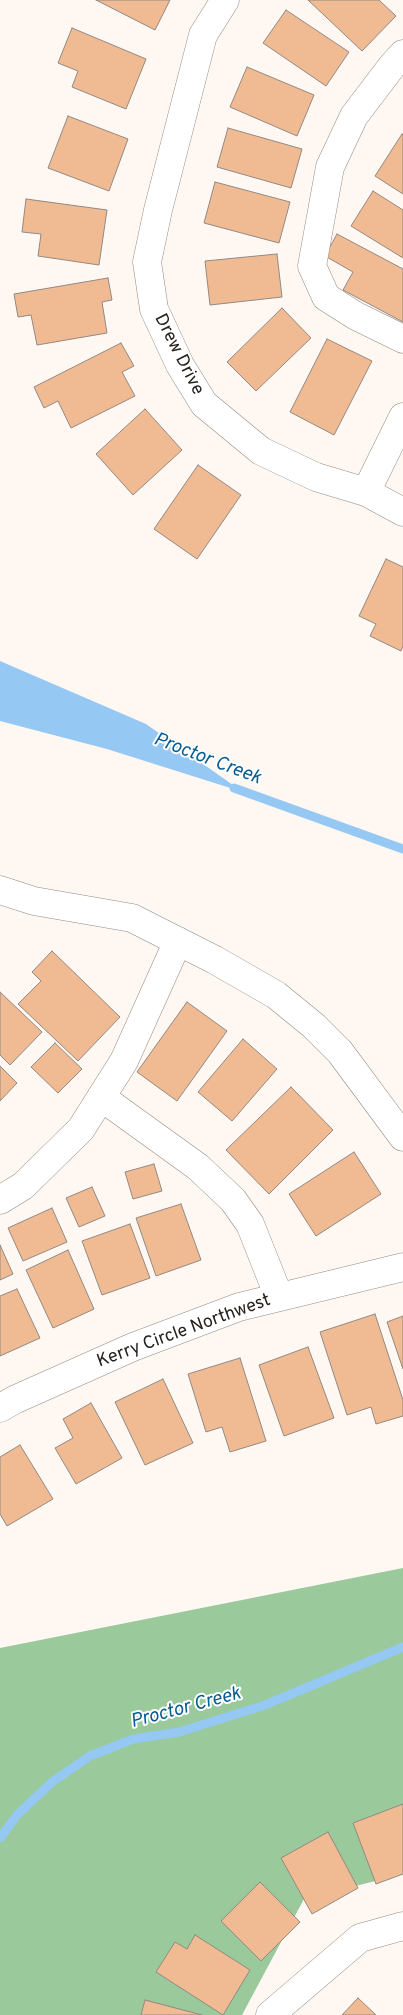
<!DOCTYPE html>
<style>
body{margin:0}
canvas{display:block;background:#fff7f1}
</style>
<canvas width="403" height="2015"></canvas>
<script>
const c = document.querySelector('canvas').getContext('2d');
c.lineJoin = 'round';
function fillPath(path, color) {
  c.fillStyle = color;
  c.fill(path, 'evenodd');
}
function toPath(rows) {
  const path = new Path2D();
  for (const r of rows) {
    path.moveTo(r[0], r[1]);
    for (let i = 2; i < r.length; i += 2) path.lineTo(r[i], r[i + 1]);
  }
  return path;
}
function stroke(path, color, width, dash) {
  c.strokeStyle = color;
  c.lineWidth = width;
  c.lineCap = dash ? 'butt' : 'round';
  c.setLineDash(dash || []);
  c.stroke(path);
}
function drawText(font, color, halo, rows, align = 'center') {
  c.font = font + ' Overpass,sans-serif';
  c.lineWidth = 4;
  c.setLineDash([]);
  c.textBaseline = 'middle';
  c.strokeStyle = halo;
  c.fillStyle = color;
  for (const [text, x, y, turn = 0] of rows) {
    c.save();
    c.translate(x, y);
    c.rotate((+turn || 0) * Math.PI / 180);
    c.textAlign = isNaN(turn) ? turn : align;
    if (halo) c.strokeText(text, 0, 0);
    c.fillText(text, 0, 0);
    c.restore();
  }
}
fillPath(toPath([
 [403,1568,403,1874,304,1899,242,2015,0,2015,0,1648]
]), '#9ac99b');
fillPath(toPath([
 [0,661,146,724,243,792,107,749,0,721]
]), '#95c8f3');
stroke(toPath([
 [234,788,403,849],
 [0,1838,17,1815,52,1782,90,1756,133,1739,179,1732,265,1705,403,1647]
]), '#95c8f3', 9);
const building = toPath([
 [96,0,170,0,155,30,96,0],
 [308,0,379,0,396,16,362,51,308,0],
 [286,10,349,52,326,86,263,43,286,10],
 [72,28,146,59,126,109,72,87,78,71,58,63,72,28],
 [247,67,314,95,297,136,230,107,247,67],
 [68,116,128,139,109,191,48,168,68,116],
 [228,128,302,149,291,188,217,167,228,128],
 [402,134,403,135,403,194,375,176,402,134],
 [215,182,290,202,279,243,204,223,215,182],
 [373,191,403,210,403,258,351,226,373,191],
 [26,199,107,210,99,265,38,256,41,234,22,232,26,199],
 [337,234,403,269,403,322,343,290,353,272,325,256,337,234],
 [277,254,282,297,210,305,205,261,277,254],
 [108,278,112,300,102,302,107,333,37,345,31,315,18,317,14,294,108,278],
 [282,308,311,338,256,391,227,362,282,308],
 [327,339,372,361,334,435,290,412,327,339],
 [121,343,134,366,122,372,135,396,71,428,58,401,44,408,34,387,121,343],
 [145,409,182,450,133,495,96,454,145,409],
 [198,465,241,495,197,559,154,529,198,465],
 [386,559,403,567,403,646,401,651,370,636,376,624,359,616,386,559],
 [52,951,120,1017,78,1061,18,1004,41,981,32,972,52,951],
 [0,992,42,1032,10,1065,0,1055,0,992],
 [187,1002,227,1031,177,1101,137,1072,187,1002],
 [243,1039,277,1069,232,1121,198,1092,243,1039],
 [55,1043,82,1069,58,1093,31,1067,55,1043],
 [0,1066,17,1083,0,1101,0,1066],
 [291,1087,333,1130,269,1194,226,1150,291,1087],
 [354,1152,381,1194,316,1236,289,1194,354,1152],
 [154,1164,162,1191,133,1199,125,1172,154,1164],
 [92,1187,105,1216,79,1227,66,1198,92,1187],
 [181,1204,201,1260,156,1276,136,1218,181,1204],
 [52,1208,67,1242,23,1261,8,1228,52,1208],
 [130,1224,150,1278,102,1295,82,1241,130,1224],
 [0,1245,13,1274,0,1280,0,1245],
 [68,1250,94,1309,53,1328,26,1270,68,1250],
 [17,1289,40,1338,0,1356,0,1296,17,1289],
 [375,1314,403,1400,403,1416,376,1424,371,1407,347,1415,320,1332,375,1314],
 [403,1316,403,1369,387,1322,403,1316],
 [308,1347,334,1418,284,1436,259,1365,308,1347],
 [240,1358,266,1441,230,1452,222,1427,206,1432,188,1374,240,1358],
 [163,1379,193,1443,145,1465,115,1402,163,1379],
 [91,1403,122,1458,76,1484,55,1448,73,1438,63,1419,91,1403],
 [20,1445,53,1499,7,1526,0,1514,0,1457,20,1445],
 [403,1804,403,1874,376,1884,353,1823,403,1804],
 [328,1832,358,1888,312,1914,281,1858,328,1832],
 [260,1882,300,1922,261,1961,221,1921,260,1882],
 [195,1935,250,1970,223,2015,156,1972,175,1942,187,1949,195,1935],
 [358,1998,376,2015,342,2015,358,1998],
 [145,2000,202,2015,141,2015,145,2000]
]);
fillPath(building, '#f0bb93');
stroke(building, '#928982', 1);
const minor = toPath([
 [225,0,203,35,158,210,147,262,154,309,180,365,204,404,261,451,316,477,366,492,403,512],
 [403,54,392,66,354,116,330,167,312,266,326,297,356,316,403,339],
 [366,492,403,417],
 [0,890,34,901,132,918,215,960,276,995,314,1026,340,1052,403,1137],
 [101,1097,198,1167,233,1200,250,1224,279,1297],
 [0,1200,23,1186,81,1129,124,1061,178,941],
 [0,1408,14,1400,133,1347,239,1307,403,1267],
 [270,2015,360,1938,403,1926]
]);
stroke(minor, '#938a83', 29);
stroke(minor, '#fff', 28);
drawText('18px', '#25221f', '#fff', [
 ["Drew Drive",178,355,63],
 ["Kerry Circle Northwest",184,1332,-20]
]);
drawText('italic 19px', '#075c90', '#fff', [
 ["Proctor Creek",207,760,21],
 ["Proctor Creek",186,1709,-15]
]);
</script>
